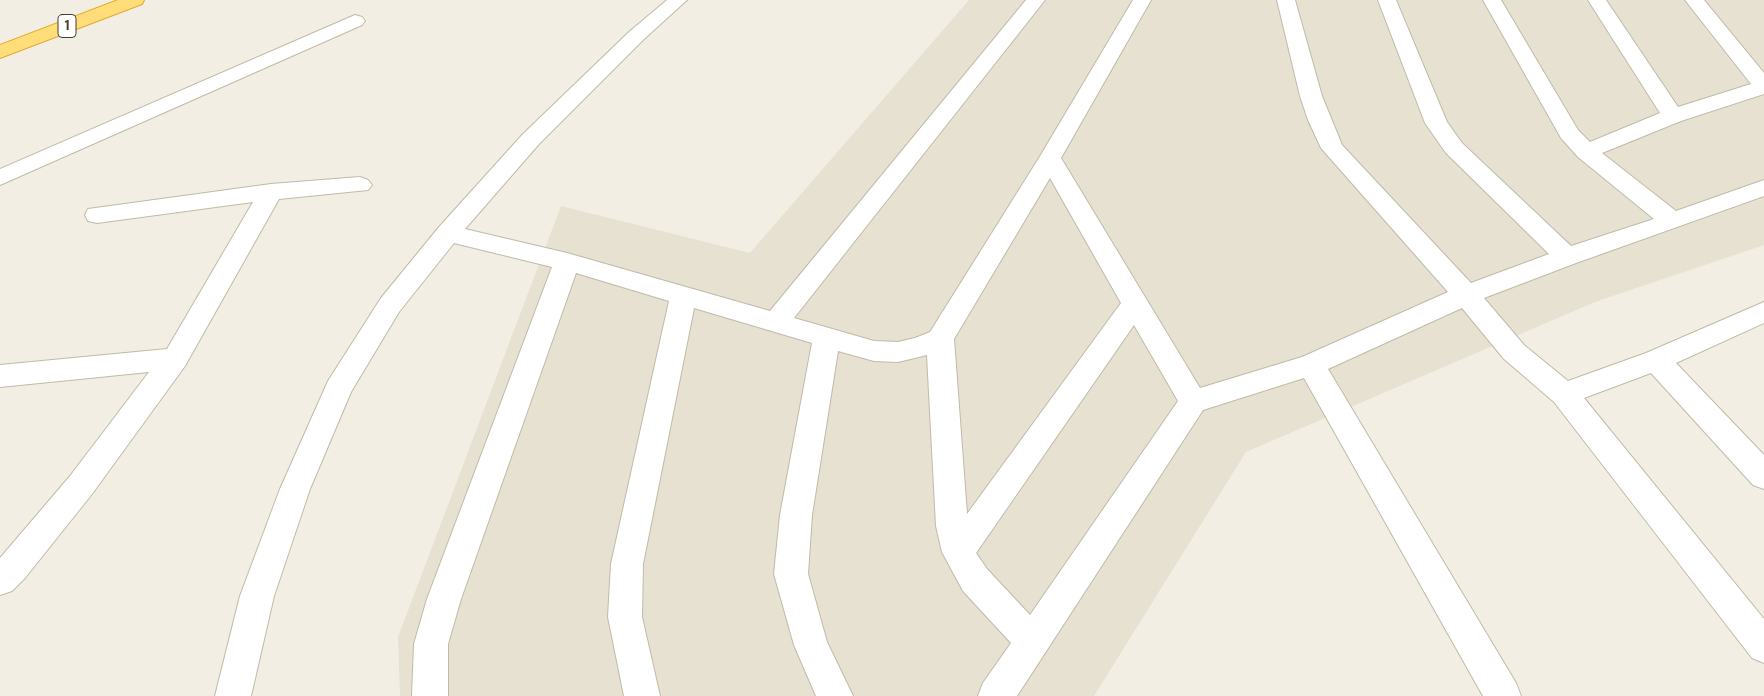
<!DOCTYPE html>
<style>
body{margin:0}
canvas{display:block;background:#f2eee3}
</style>
<canvas width="1764" height="696"></canvas>
<script>
const c = document.querySelector('canvas').getContext('2d');
c.lineJoin = 'round';
function fillPath(path, color) {
  c.fillStyle = color;
  c.fill(path, 'evenodd');
}
function toPath(rows) {
  const path = new Path2D();
  for (const r of rows) {
    path.moveTo(r[0], r[1]);
    for (let i = 2; i < r.length; i += 2) path.lineTo(r[i], r[i + 1]);
  }
  return path;
}
function stroke(path, color, width, dash) {
  c.strokeStyle = color;
  c.lineWidth = width;
  c.lineCap = dash ? 'butt' : 'round';
  c.setLineDash(dash || []);
  c.stroke(path);
}
function drawText(font, color, halo, rows, align = 'center') {
  c.font = font + ' "DM Sans",sans-serif';
  c.lineWidth = 4.5;
  c.setLineDash([]);
  c.textBaseline = 'middle';
  c.strokeStyle = halo;
  c.fillStyle = color;
  for (const [text, x, y, turn = 0] of rows) {
    c.save();
    c.translate(x, y);
    c.rotate((+turn || 0) * Math.PI / 180);
    c.textAlign = isNaN(turn) ? turn : align;
    if (halo) c.strokeText(text, 0, 0);
    c.fillText(text, 0, 0);
    c.restore();
  }
}
fillPath(toPath([
 [969,0,1764,0,1764,245,1595,302,1246,452,1094,696,400,696,398,637,561,206,750,253]
]), '#e6e1d1');
const minor = toPath([
 [667,0,687,0,643,40,539,144,465,229,567,253,770,311,1026,0,1045,0,794,318,874,341,898,342,915,338,930,332,1039,158,1133,0,1151,0,1061,158,1200,388,1302,357,1448,292,1321,148,1308,120,1300,96,1277,0,1295,0,1322,96,1342,145,1471,283,1549,254,1446,153,1425,123,1378,0,1396,0,1447,122,1462,143,1571,246,1654,219,1578,157,1561,138,1483,0,1501,0,1578,130,1590,142,1660,113,1588,0,1606,0,1678,107,1751,84,1685,0,1704,0,1764,73,1764,94,1681,121,1602,153,1676,211,1764,180,1764,196,1576,263,1484,298,1524,345,1568,381,1646,353,1764,302,1764,323,1676,363,1764,455,1764,489,1753,485,1651,373,1584,398,1764,619,1764,663,1752,658,1554,402,1504,359,1462,308,1328,369,1516,683,1521,696,1483,696,1304,378,1203,410,1017,696,978,696,983,683,1011,643,963,591,942,552,936,526,927,355,898,362,874,361,838,351,812,515,808,574,827,642,853,696,816,696,794,645,774,574,780,515,812,343,694,308,643,564,642,617,660,696,624,696,608,617,611,564,669,301,576,273,461,599,448,644,448,696,412,696,414,644,427,599,552,267,454,243,399,312,351,392,310,489,274,596,251,696,215,696,240,596,280,489,328,381,381,298,439,227,523,134,629,32,667,0],
 [1050,178,1121,303,967,514,954,339,1050,178],
 [1134,325,1178,401,1030,615,987,569,976,553,1134,325],
 [355,15,362,17,365,21,362,25,0,185,0,169,355,15],
 [360,177,368,180,372,185,368,190,279,199,185,366,92,494,25,578,12,591,0,595,0,558,70,476,149,372,0,387,0,365,167,349,253,202,97,223,88,221,85,215,88,209,271,184,360,177]
]);
const trunk = toPath([
 [118,0,144,0,142,4,0,58,0,45,118,0]
]);
stroke(minor, '#c0baa8', 2);
stroke(trunk, '#e1aa2e', 2);
fillPath(minor, '#fff');
fillPath(trunk, '#ffdd78');
for (const [x, y, w] of [
 [67,26,18]
]) {
  const box = new Path2D();
  box.roundRect(x - w / 2, y - 11.5, w, 23, 4);
  c.fillStyle = '#fff';
  c.fill(box);
  stroke(box, '#443e33', 1);
}
drawText('bold 14px', '#443e33', null, [
 ["1",67,26]
]);
</script>
